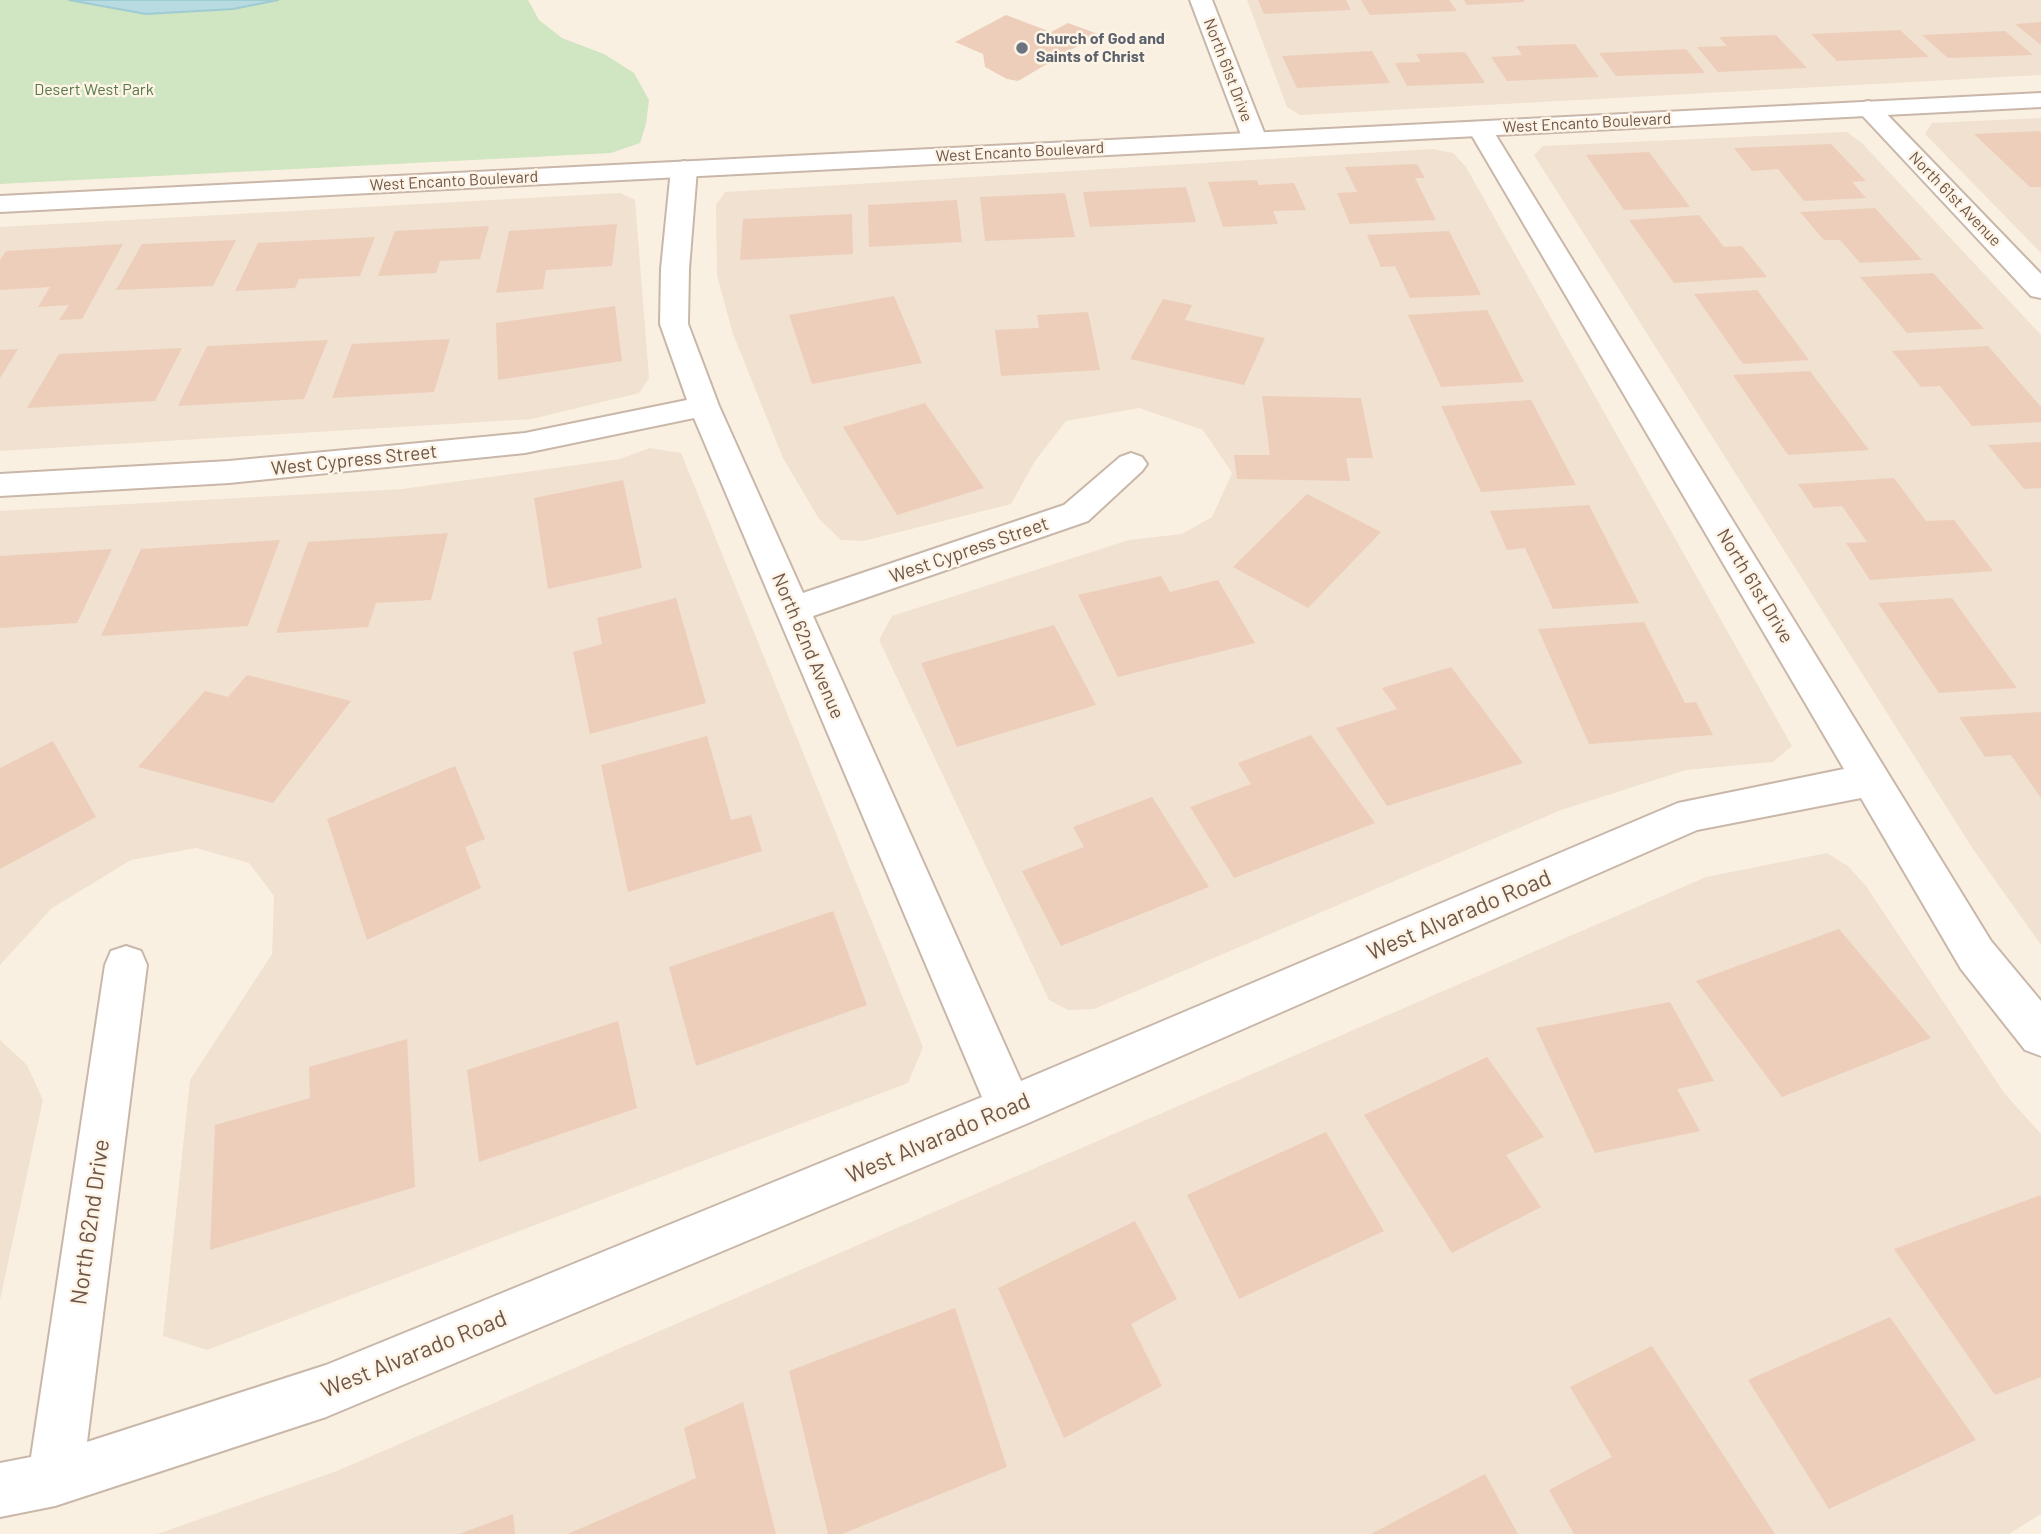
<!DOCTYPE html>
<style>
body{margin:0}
canvas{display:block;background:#faf0e1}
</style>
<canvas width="2041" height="1534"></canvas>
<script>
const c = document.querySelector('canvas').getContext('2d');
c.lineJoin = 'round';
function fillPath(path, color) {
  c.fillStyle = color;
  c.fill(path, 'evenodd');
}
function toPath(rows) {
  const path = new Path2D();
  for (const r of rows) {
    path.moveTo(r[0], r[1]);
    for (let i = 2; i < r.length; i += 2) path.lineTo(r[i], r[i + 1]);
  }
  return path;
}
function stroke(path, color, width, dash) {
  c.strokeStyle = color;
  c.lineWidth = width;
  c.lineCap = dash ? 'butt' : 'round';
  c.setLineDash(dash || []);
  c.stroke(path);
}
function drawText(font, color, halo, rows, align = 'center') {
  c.font = font + ' Barlow,sans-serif';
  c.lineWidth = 5;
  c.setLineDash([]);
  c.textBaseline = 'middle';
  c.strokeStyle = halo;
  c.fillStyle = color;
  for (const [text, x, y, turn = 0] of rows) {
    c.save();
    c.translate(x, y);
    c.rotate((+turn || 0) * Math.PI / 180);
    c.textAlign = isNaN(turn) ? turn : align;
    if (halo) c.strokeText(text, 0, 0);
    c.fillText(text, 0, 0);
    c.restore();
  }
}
fillPath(toPath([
 [1247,0,2041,0,2041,75,1300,115,1287,107],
 [2041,118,2041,253,1925,134,1932,123],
 [1847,132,1862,143,2041,335,2041,945,1973,849,1534,155,1543,146],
 [1433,149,1453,153,1466,167,1792,746,1773,762,1686,770,1561,810,1094,1009,1068,1010,1049,1000,879,640,892,616,1129,540,1182,534,1212,517,1232,473,1203,430,1139,408,1066,421,1035,461,1011,504,863,541,841,540,819,519,783,458,733,334,717,276,716,205,725,192],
 [620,193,635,200,649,378,639,393,532,419,0,451,0,227],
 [650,448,681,453,923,1047,908,1083,207,1350,163,1336,190,1080,272,954,274,896,249,863,196,848,131,860,52,908,0,965,0,511,402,489,620,459],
 [1827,853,1848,866,1866,886,2005,1094,2041,1134,2041,1514,2009,1534,157,1534,337,1471,1706,877],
 [0,1040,27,1065,43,1100,0,1300]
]), '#f1e1d0');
fillPath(toPath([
 [0,0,528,0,539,20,562,38,604,54,634,73,649,100,646,124,640,143,611,153,0,184]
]), '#d0e5c1');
const water = toPath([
 [69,0,278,0,233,9,146,14,69,0]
]);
fillPath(water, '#b7dbe1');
stroke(water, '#9fcbd2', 2);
fillPath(toPath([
 [1258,0,1346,0,1351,10,1264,14],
 [1361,0,1449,0,1457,11,1370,15],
 [1464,0,1524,0,1525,2,1467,5],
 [1006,15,1051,32,1068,23,1098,34,1018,81,1007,79,985,67,983,54,955,42],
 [2041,22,2041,45,2015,24],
 [1900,30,1929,57,1837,61,1811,34],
 [2005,31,2033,55,1948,58,1922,35],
 [1776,35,1807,68,1718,72,1697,47,1727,46,1719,37],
 [1575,44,1599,77,1507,81,1491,57,1522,55,1516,46],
 [1686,49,1705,73,1616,76,1599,53],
 [1372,51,1390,83,1297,88,1282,56],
 [1465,52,1485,83,1407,86,1395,63,1421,62,1416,54],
 [2039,131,2041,133,2041,187,2030,187,1974,134],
 [1831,144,1866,181,1852,182,1866,198,1804,201,1778,169,1752,171,1734,148],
 [1649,152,1690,207,1624,210,1586,155],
 [1417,164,1425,178,1415,178,1436,220,1350,224,1337,193,1357,192,1345,167],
 [1257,180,1259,185,1294,183,1306,210,1273,211,1278,224,1223,227,1208,182],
 [1186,187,1196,222,1090,227,1083,192],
 [1065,193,1075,237,985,241,980,197],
 [957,200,962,242,869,247,868,205],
 [1875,208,1922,260,1860,263,1840,240,1824,240,1800,212],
 [852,214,853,254,740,260,743,219],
 [1699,215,1724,247,1742,246,1767,277,1674,283,1629,220],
 [617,224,612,266,546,270,543,289,496,293,509,231],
 [489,226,480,259,440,261,436,273,378,276,395,231],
 [1449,231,1481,295,1410,298,1395,266,1381,267,1367,235],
 [375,237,360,276,299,279,295,288,235,291,258,243],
 [236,240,213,286,116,290,142,244],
 [123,244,82,319,59,320,69,305,38,307,50,287,0,290,0,260,6,251],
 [1933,273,1984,329,1907,333,1860,277],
 [1757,290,1809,360,1743,364,1694,294],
 [894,296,922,363,812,384,789,315],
 [1163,299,1192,305,1185,320,1265,338,1244,385,1130,359],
 [615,306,622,361,498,380,496,323],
 [1487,310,1524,382,1441,387,1408,315],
 [1088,312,1100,370,1001,376,995,330,1039,328,1037,315],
 [450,339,434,392,332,398,352,344],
 [328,340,304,399,178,406,207,346],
 [1988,346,2041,407,2041,422,1972,426,1940,386,1921,387,1892,351],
 [182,348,155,401,27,408,59,354],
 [18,349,0,378,0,350],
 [1810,371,1869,450,1788,455,1733,375],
 [1262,396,1361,398,1373,458,1346,458,1350,481,1237,479,1234,455,1270,455],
 [1531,400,1576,485,1481,492,1441,406],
 [925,403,984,488,897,515,843,427],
 [2041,442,2041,488,2024,489,1988,445],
 [1894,478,1926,521,1954,520,1993,571,1870,580,1846,543,1867,542,1842,506,1814,508,1798,484],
 [623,480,642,568,548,589,534,498],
 [1307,494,1381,532,1308,608,1233,567],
 [1589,505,1639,603,1553,609,1525,548,1507,550,1490,511],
 [448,533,431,600,376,603,368,627,276,633,308,542],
 [280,540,248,626,101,636,141,549],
 [112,549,77,623,0,628,0,556],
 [1161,576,1170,592,1218,580,1255,643,1118,677,1078,595],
 [676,598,706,703,590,734,573,652,602,644,597,618],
 [1952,598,2017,688,1939,693,1878,603],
 [1644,622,1685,703,1696,702,1713,735,1589,744,1538,629],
 [1054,625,1096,705,957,747,921,663],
 [1451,667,1523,763,1387,806,1336,728,1397,709,1382,688],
 [247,675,351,701,273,803,138,767,205,691,228,697],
 [2041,712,2041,798,2011,755,1985,757,1959,717],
 [1311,735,1375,823,1234,878,1190,807,1251,784,1238,763],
 [707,736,731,820,751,815,762,851,628,892,601,765],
 [53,741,96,817,0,869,0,768],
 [455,766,485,839,465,847,481,888,367,940,327,819],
 [1152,797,1209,887,1061,946,1022,871,1084,847,1073,827],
 [833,911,867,1005,696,1066,669,967],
 [1839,929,1931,1038,1782,1097,1696,981],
 [1670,1002,1714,1081,1677,1089,1700,1131,1595,1153,1536,1028],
 [618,1021,637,1108,479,1162,467,1070],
 [407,1039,415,1187,210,1250,215,1125,310,1098,309,1067],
 [1487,1057,1544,1137,1506,1155,1541,1207,1452,1253,1364,1115],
 [1326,1132,1384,1231,1239,1299,1187,1195],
 [2041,1195,2041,1377,1995,1395,1894,1249],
 [1135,1221,1177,1299,1131,1324,1162,1386,1064,1438,998,1288],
 [955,1308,1007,1467,842,1534,828,1534,789,1371],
 [1890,1317,1976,1440,1829,1509,1748,1380],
 [1652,1346,1775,1534,1574,1534,1549,1490,1612,1457,1570,1387],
 [743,1402,776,1534,568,1534,696,1478,684,1428],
 [1485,1474,1518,1534,1371,1534],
 [513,1514,515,1534,459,1534]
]), '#edcebb');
const minor = toPath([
 [1190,0,1212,0,1267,140,1264,145,1255,147,1246,145,1243,140,1190,0],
 [1868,101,1876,103,2041,274,2041,298,2031,296,1860,113,1856,108,1860,103,1868,101],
 [1480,122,1489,124,1492,129,1991,941,2041,1001,2041,1056,2025,1050,1961,969,1861,798,1697,830,1026,1124,326,1417,55,1506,0,1517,0,1463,31,1457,105,965,111,951,126,946,141,951,147,965,87,1442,326,1365,982,1097,694,418,525,453,229,483,0,496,0,474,229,461,525,433,687,400,660,324,661,269,671,169,675,164,684,161,693,164,697,169,689,269,688,324,719,406,803,593,1064,505,1120,457,1131,453,1142,457,1147,464,1142,471,1088,521,813,616,1021,1081,1678,803,1844,769,1468,129,1471,124,1480,122]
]);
const tertiary = toPath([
 [2041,93,2041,107,0,212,0,196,2041,93]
]);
stroke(minor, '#c9b7a9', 4);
stroke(tertiary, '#c9b7a9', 4);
fillPath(minor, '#fff');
fillPath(tertiary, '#fff');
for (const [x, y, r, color] of [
 [1022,48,7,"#6b7280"]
]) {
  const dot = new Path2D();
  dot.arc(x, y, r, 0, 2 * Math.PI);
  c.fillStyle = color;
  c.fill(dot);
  stroke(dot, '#fdf4e6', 2.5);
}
drawText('bold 16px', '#5b616d', '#fdf4e6', [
 ["Church of God and",1036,39],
 ["Saints of Christ",1036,57]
], 'left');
drawText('16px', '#6e574a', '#fdf4e6', [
 ["North 61st Drive",1228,70,69],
 ["West Encanto Boulevard",1587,123,-3],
 ["West Encanto Boulevard",1020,152,-3],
 ["West Encanto Boulevard",454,181,-3],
 ["North 61st Avenue",1955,199,46]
]);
drawText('16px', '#557946', '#fdf4e6', [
 ["Desert West Park",94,90]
]);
drawText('19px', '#6e574a', '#fdf4e6', [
 ["West Cypress Street",354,460,-6],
 ["West Cypress Street",969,550,-19],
 ["North 61st Drive",1755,586,59],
 ["North 62nd Avenue",808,646,67]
]);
drawText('23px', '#6e574a', '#fdf4e6', [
 ["West Alvarado Road",1459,915,-23],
 ["West Alvarado Road",938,1138,-23],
 ["North 62nd Drive",90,1222,-82],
 ["West Alvarado Road",414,1354,-22]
]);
</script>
